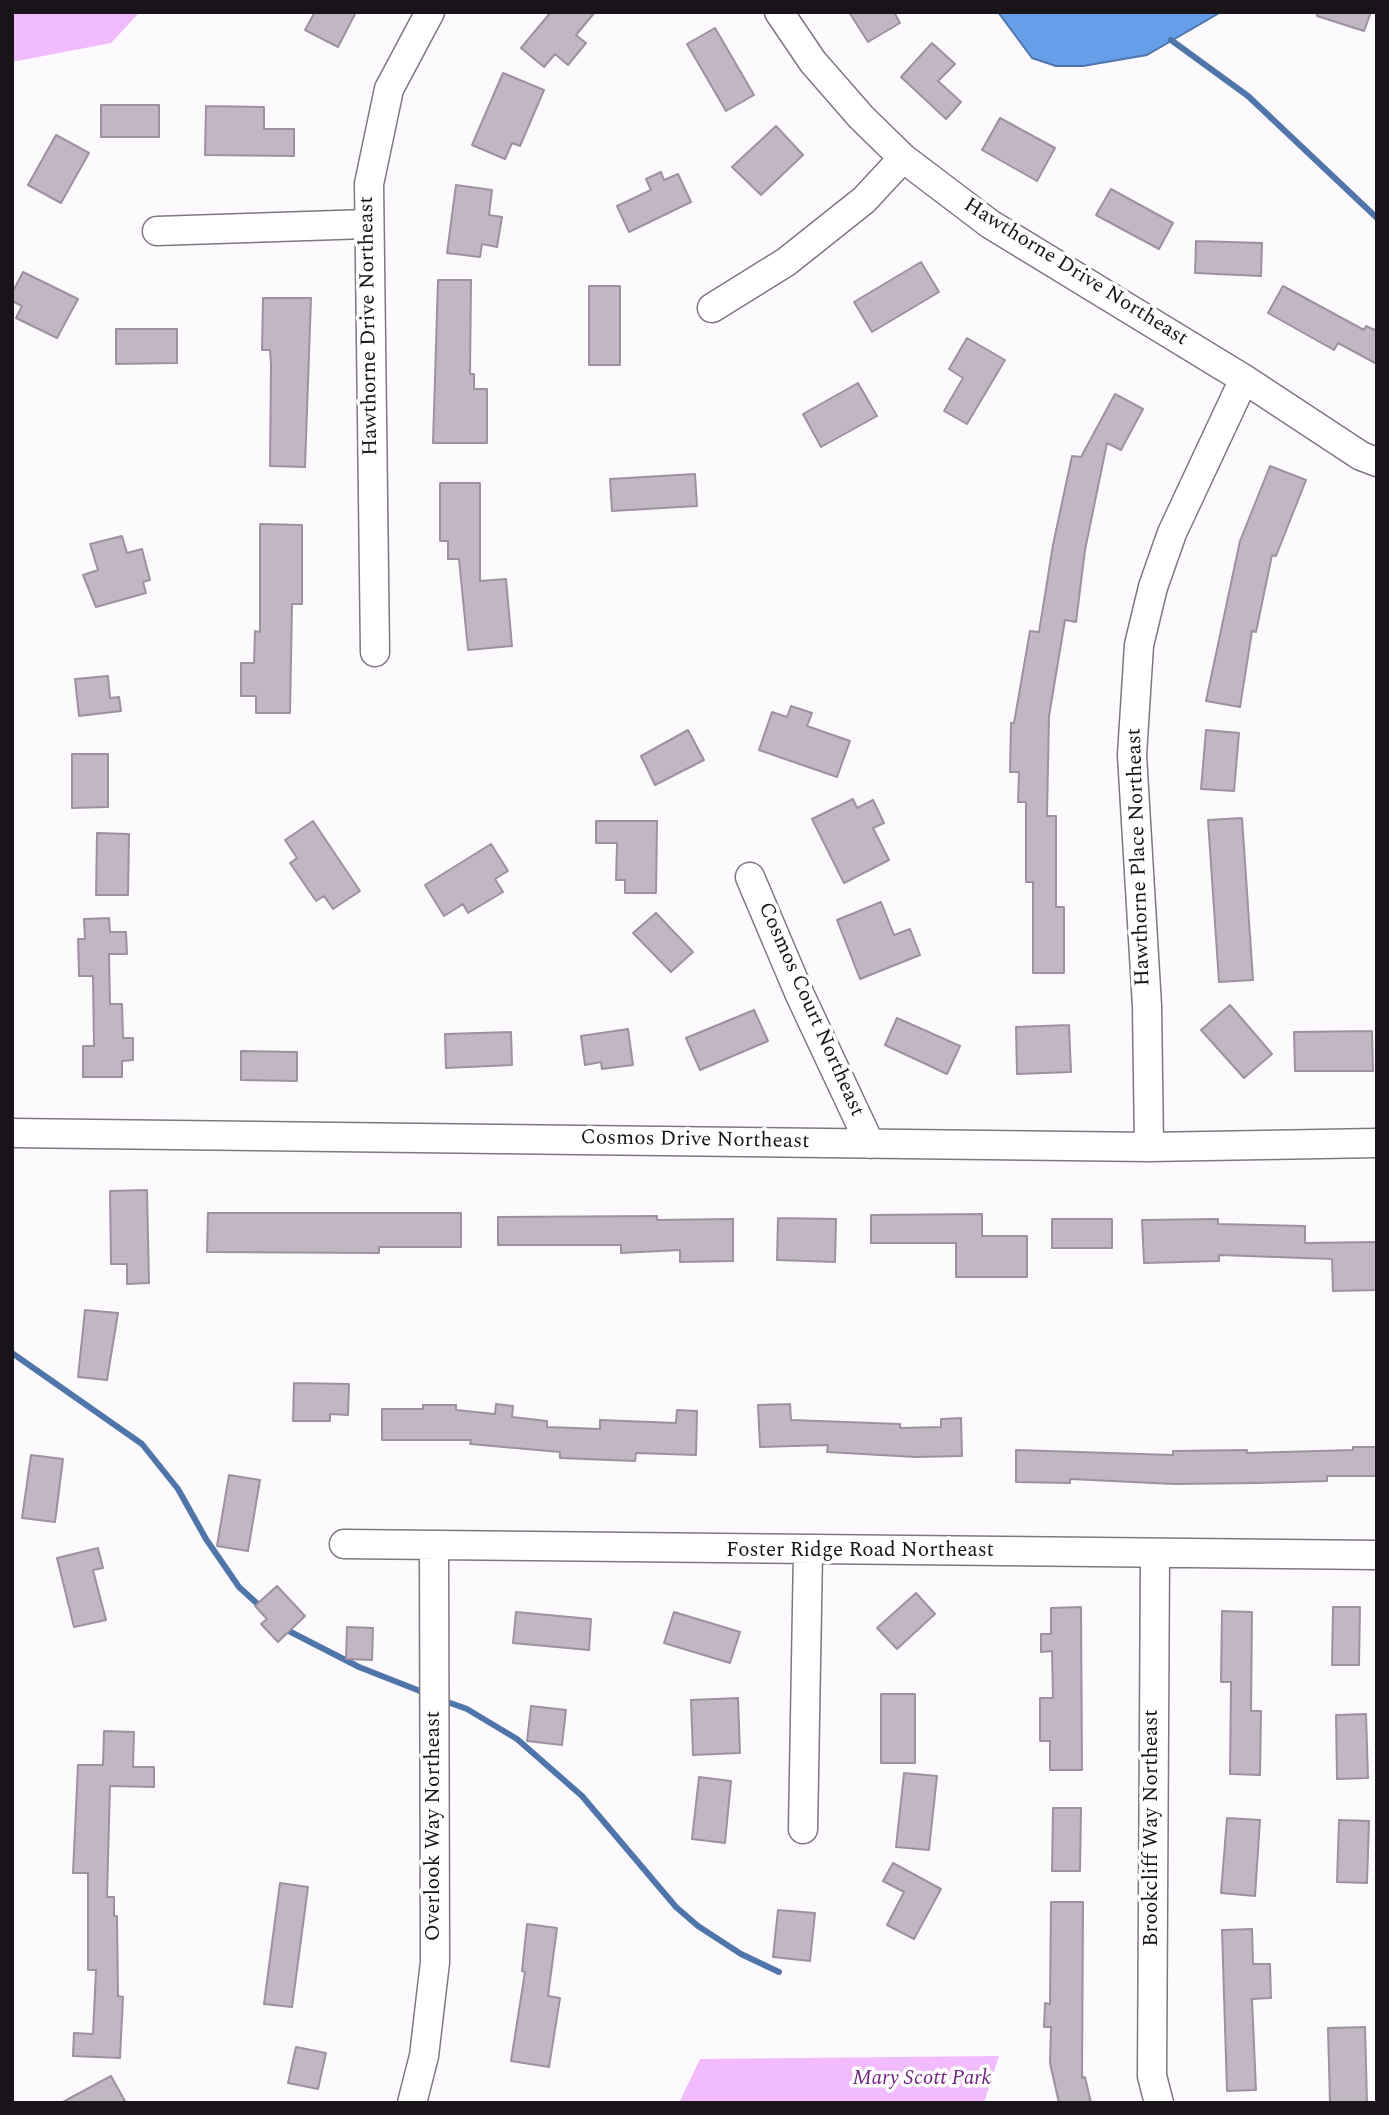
<!DOCTYPE html>
<style>
body{margin:0}
#map{position:relative;width:1389px;height:2115px;overflow:hidden;background:#fdfafe;font-family:Spectral,serif}
canvas{display:block}
.frame{position:absolute;inset:0;border:14px solid #19141a;pointer-events:none}
</style>
<div id="map">
<canvas width="1389" height="2115"></canvas>
<div class="frame"></div>
</div>
<script>
const c = document.querySelector('canvas').getContext('2d');
c.lineJoin = 'round';
function fillPath(path, color) {
  c.fillStyle = color;
  c.fill(path, 'evenodd');
}
function toPath(rows) {
  const path = new Path2D();
  for (const r of rows) {
    path.moveTo(r[0], r[1]);
    for (let i = 2; i < r.length; i += 2) path.lineTo(r[i], r[i + 1]);
  }
  return path;
}
function stroke(path, color, width, dash) {
  c.strokeStyle = color;
  c.lineWidth = width;
  c.lineCap = dash ? 'butt' : 'round';
  c.setLineDash(dash || []);
  c.stroke(path);
}
function drawText(font, color, halo, rows, align = 'center') {
  c.font = font + ' Spectral,serif';
  c.lineWidth = 7;
  c.setLineDash([]);
  c.textBaseline = 'middle';
  c.strokeStyle = halo;
  c.fillStyle = color;
  for (const [text, x, y, turn = 0] of rows) {
    c.save();
    c.translate(x, y);
    c.rotate((+turn || 0) * Math.PI / 180);
    c.textAlign = isNaN(turn) ? turn : align;
    if (halo) c.strokeText(text, 0, 0);
    c.fillText(text, 0, 0);
    c.restore();
  }
}
fillPath(toPath([
 [12,12,140,12,111,43,12,62],
 [999,2056,984,2103,679,2103,700,2059]
]), '#f2bbfe');
const water = toPath([
 [998,12,1221,12,1147,55,1083,66,1056,66,1032,58,998,12]
]);
fillPath(water, '#669ee8');
stroke(water, '#4f75aa', 2);
stroke(toPath([
 [1171,40,1248,96,1377,218],
 [12,1353,142,1444,178,1489,206,1539,239,1587,262,1608],
 [283,1628,359,1667,425,1693],
 [442,1700,467,1709,517,1739,582,1796,676,1907,698,1926,741,1954,779,1972]
]), '#4f75aa', 6);
const building = toPath([
 [315,12,356,12,338,47,305,30,315,12],
 [551,12,595,12,576,35,586,43,568,65,555,54,544,67,521,48,551,12],
 [849,12,894,12,900,23,868,42,849,12],
 [1317,12,1371,12,1364,31,1317,16,1317,12],
 [715,28,754,95,726,111,687,44,715,28],
 [932,43,955,64,938,81,961,102,946,119,901,77,932,43],
 [503,73,544,90,520,146,512,143,505,159,472,145,503,73],
 [101,105,159,105,159,137,101,137,101,105],
 [206,106,264,107,264,129,294,129,294,156,205,155,206,106],
 [1000,118,1055,148,1037,181,982,150,1000,118],
 [776,126,803,155,761,195,732,167,776,126],
 [56,135,89,153,61,203,28,185,56,135],
 [661,172,664,180,678,174,691,202,629,232,617,206,651,190,646,179,661,172],
 [456,185,492,190,489,215,502,217,497,247,482,244,480,257,447,253,456,185],
 [1111,189,1173,223,1159,249,1096,215,1111,189],
 [1196,241,1262,243,1261,276,1195,273,1196,241],
 [921,262,939,292,872,332,854,302,921,262],
 [23,272,78,299,57,338,16,318,22,306,12,301,12,293,23,272],
 [438,280,471,280,470,374,474,374,474,389,487,389,487,443,433,443,438,280],
 [589,286,620,286,620,365,589,365,589,286],
 [1283,286,1364,330,1366,326,1377,331,1377,364,1338,343,1334,350,1268,313,1283,286],
 [263,298,311,298,305,467,270,466,271,365,270,350,262,350,263,298],
 [116,329,177,329,177,363,116,364,116,329],
 [967,338,1005,360,967,424,944,411,963,378,949,369,967,338],
 [858,383,877,416,821,447,803,414,858,383],
 [1115,394,1143,409,1121,450,1107,443,1085,550,1076,622,1065,620,1049,716,1047,816,1056,816,1056,907,1064,907,1064,973,1033,973,1033,882,1026,882,1026,802,1018,802,1019,772,1010,772,1011,723,1014,723,1030,631,1039,632,1053,545,1072,456,1081,457,1115,394],
 [1270,466,1306,480,1276,556,1272,555,1256,632,1252,631,1240,707,1206,701,1240,541,1270,466],
 [695,474,697,506,612,511,610,479,695,474],
 [440,483,480,483,480,581,506,579,512,646,468,650,459,559,448,559,448,541,440,541,440,483],
 [260,524,302,525,302,604,292,604,290,713,256,713,256,696,241,696,241,663,254,663,255,631,260,632,260,524],
 [122,536,127,553,142,549,150,580,143,582,146,593,96,607,83,575,98,570,90,544,122,536],
 [108,676,110,698,119,697,121,711,79,716,75,679,108,676],
 [791,706,812,713,807,726,850,741,837,777,759,750,772,712,787,717,791,706],
 [688,730,704,760,655,785,641,756,688,730],
 [1206,730,1239,733,1234,791,1201,789,1206,730],
 [72,754,108,754,108,807,72,808,72,754],
 [853,799,857,808,873,800,884,823,873,828,889,860,844,883,812,819,853,799],
 [1242,818,1253,980,1219,982,1208,820,1242,818],
 [313,821,360,891,333,909,324,896,316,901,290,863,297,858,285,840,313,821],
 [596,821,657,821,656,893,625,893,625,880,616,880,617,843,596,843,596,821],
 [97,833,129,834,128,895,96,895,97,833],
 [491,844,508,871,495,879,503,892,468,913,463,904,444,916,425,885,491,844],
 [881,902,894,935,910,929,920,955,860,979,837,920,881,902],
 [656,913,693,952,671,972,633,933,656,913],
 [109,918,110,932,126,932,127,954,109,954,110,1004,122,1004,123,1038,133,1038,133,1060,122,1061,122,1077,83,1077,83,1046,94,1046,93,976,79,976,78,939,85,939,84,919,109,918],
 [1230,1005,1272,1054,1244,1078,1201,1030,1230,1005],
 [754,1010,768,1041,700,1070,686,1038,754,1010],
 [897,1018,960,1046,947,1074,885,1045,897,1018],
 [1069,1025,1071,1072,1017,1074,1016,1027,1069,1025],
 [628,1029,633,1065,602,1069,601,1062,585,1065,581,1036,628,1029],
 [1372,1031,1373,1071,1295,1071,1294,1032,1372,1031],
 [511,1032,512,1065,446,1068,445,1034,511,1032],
 [241,1051,297,1052,297,1081,241,1080,241,1051],
 [147,1190,149,1283,127,1284,127,1264,111,1264,110,1191,147,1190],
 [208,1213,461,1213,461,1247,379,1247,379,1253,207,1252,208,1213],
 [982,1214,982,1236,1027,1236,1027,1277,956,1277,956,1243,871,1243,871,1215,982,1214],
 [657,1216,657,1220,733,1219,733,1261,680,1262,680,1250,621,1253,621,1245,498,1245,498,1217,657,1216],
 [778,1218,836,1219,835,1262,777,1260,778,1218],
 [1052,1219,1112,1219,1112,1248,1052,1248,1052,1219],
 [1218,1219,1218,1224,1305,1226,1305,1243,1377,1242,1377,1290,1333,1291,1332,1259,1219,1255,1219,1261,1144,1263,1142,1220,1218,1219],
 [85,1310,118,1313,107,1380,78,1377,85,1310],
 [294,1383,349,1384,348,1415,330,1414,330,1421,293,1421,294,1383],
 [496,1404,513,1406,512,1417,547,1421,547,1427,600,1429,600,1420,676,1423,677,1410,697,1411,696,1455,636,1453,635,1461,560,1458,560,1452,470,1444,471,1440,382,1440,382,1409,423,1409,423,1405,456,1405,456,1410,495,1414,496,1404],
 [790,1404,791,1420,900,1424,900,1428,941,1427,941,1419,961,1418,962,1456,916,1457,827,1452,828,1445,760,1447,758,1405,790,1404],
 [1353,1447,1377,1447,1377,1476,1327,1476,1327,1481,1258,1483,1174,1484,1070,1479,1070,1483,1016,1482,1016,1450,1173,1455,1173,1451,1247,1450,1247,1453,1353,1450,1353,1447],
 [31,1455,63,1459,55,1522,22,1518,31,1455],
 [229,1475,260,1480,248,1551,217,1546,229,1475],
 [98,1548,103,1568,93,1570,106,1620,74,1627,57,1558,98,1548],
 [277,1586,305,1616,278,1642,261,1624,267,1619,255,1606,277,1586],
 [916,1593,935,1614,897,1649,877,1628,916,1593],
 [1081,1607,1082,1770,1050,1770,1050,1741,1040,1741,1040,1698,1053,1698,1052,1651,1041,1652,1041,1634,1051,1634,1051,1608,1081,1607],
 [1333,1607,1360,1607,1359,1665,1332,1665,1333,1607],
 [1222,1611,1252,1612,1251,1711,1261,1711,1260,1775,1230,1774,1231,1682,1221,1682,1222,1611],
 [516,1612,591,1619,589,1650,513,1643,516,1612],
 [674,1612,740,1632,730,1663,664,1643,674,1612],
 [347,1627,373,1628,372,1660,346,1659,347,1627],
 [881,1694,915,1694,915,1763,881,1763,881,1694],
 [738,1698,740,1753,693,1755,691,1700,738,1698],
 [531,1706,566,1710,562,1745,527,1741,531,1706],
 [1366,1714,1368,1778,1337,1779,1336,1715,1366,1714],
 [104,1731,134,1732,133,1767,154,1767,154,1787,110,1786,107,1897,114,1897,114,1916,117,1916,118,1996,123,1997,120,2058,73,2056,74,2033,93,2034,96,1970,88,1970,88,1873,73,1873,78,1765,103,1765,104,1731],
 [904,1773,937,1776,929,1850,896,1847,904,1773],
 [699,1777,731,1781,725,1843,692,1839,699,1777],
 [1053,1808,1081,1808,1080,1871,1052,1871,1053,1808],
 [1227,1818,1260,1820,1255,1896,1221,1893,1227,1818],
 [1339,1820,1369,1821,1367,1883,1337,1882,1339,1820],
 [893,1863,941,1889,914,1939,887,1925,904,1892,883,1881,893,1863],
 [280,1883,308,1887,292,2007,264,2004,280,1883],
 [1051,1902,1083,1902,1082,2078,1085,2077,1091,2103,1059,2103,1050,2063,1051,2027,1044,2027,1045,2003,1050,2004,1051,1902],
 [778,1910,815,1913,810,1961,773,1957,778,1910],
 [527,1924,557,1928,548,1996,560,1998,549,2067,511,2061,525,1972,522,1971,527,1924],
 [1252,1929,1253,1964,1270,1964,1271,1998,1252,1999,1256,2090,1227,2091,1222,1930,1252,1929],
 [1365,2027,1367,2103,1330,2103,1328,2028,1365,2027],
 [296,2047,326,2053,318,2089,288,2083,296,2047],
 [111,2076,126,2103,61,2103,111,2076]
]);
fillPath(building, '#c2b6c5');
stroke(building, '#9d919f', 2);
const minor = toPath([
 [779,12,813,62,861,117,903,158,990,224,1244,379,1361,456,1377,462],
 [157,231,367,224],
 [712,308,786,262,864,200,903,158],
 [375,652,369,184,389,89,430,12],
 [750,877,800,995,870,1144],
 [12,1133,1149,1147,1377,1143],
 [1149,1147,1147,1006,1132,755,1139,645,1153,587,1172,533,1244,379],
 [344,1544,1377,1555],
 [1155,1553,1152,2076,1159,2103],
 [803,1829,808,1552],
 [412,2103,424,2056,435,1962,434,1547]
]);
stroke(minor, '#807583', 31);
stroke(minor, '#fff', 28);
drawText('21px', '#19141a', '#fff', [
 ["Hawthorne Drive Northeast",1075,273,32],
 ["Hawthorne Drive Northeast",370,326,-91],
 ["Hawthorne Place Northeast",1140,857,-92],
 ["Cosmos Court Northeast",810,1010,66],
 ["Cosmos Drive Northeast",695,1141,1],
 ["Foster Ridge Road Northeast",860,1552],
 ["Overlook Way Northeast",435,1826,-90],
 ["Brookcliff Way Northeast",1153,1828,-90]
]);
drawText('italic 21px', '#6e247e', '#fff', [
 ["Mary Scott Park",922,2080]
]);
</script>
